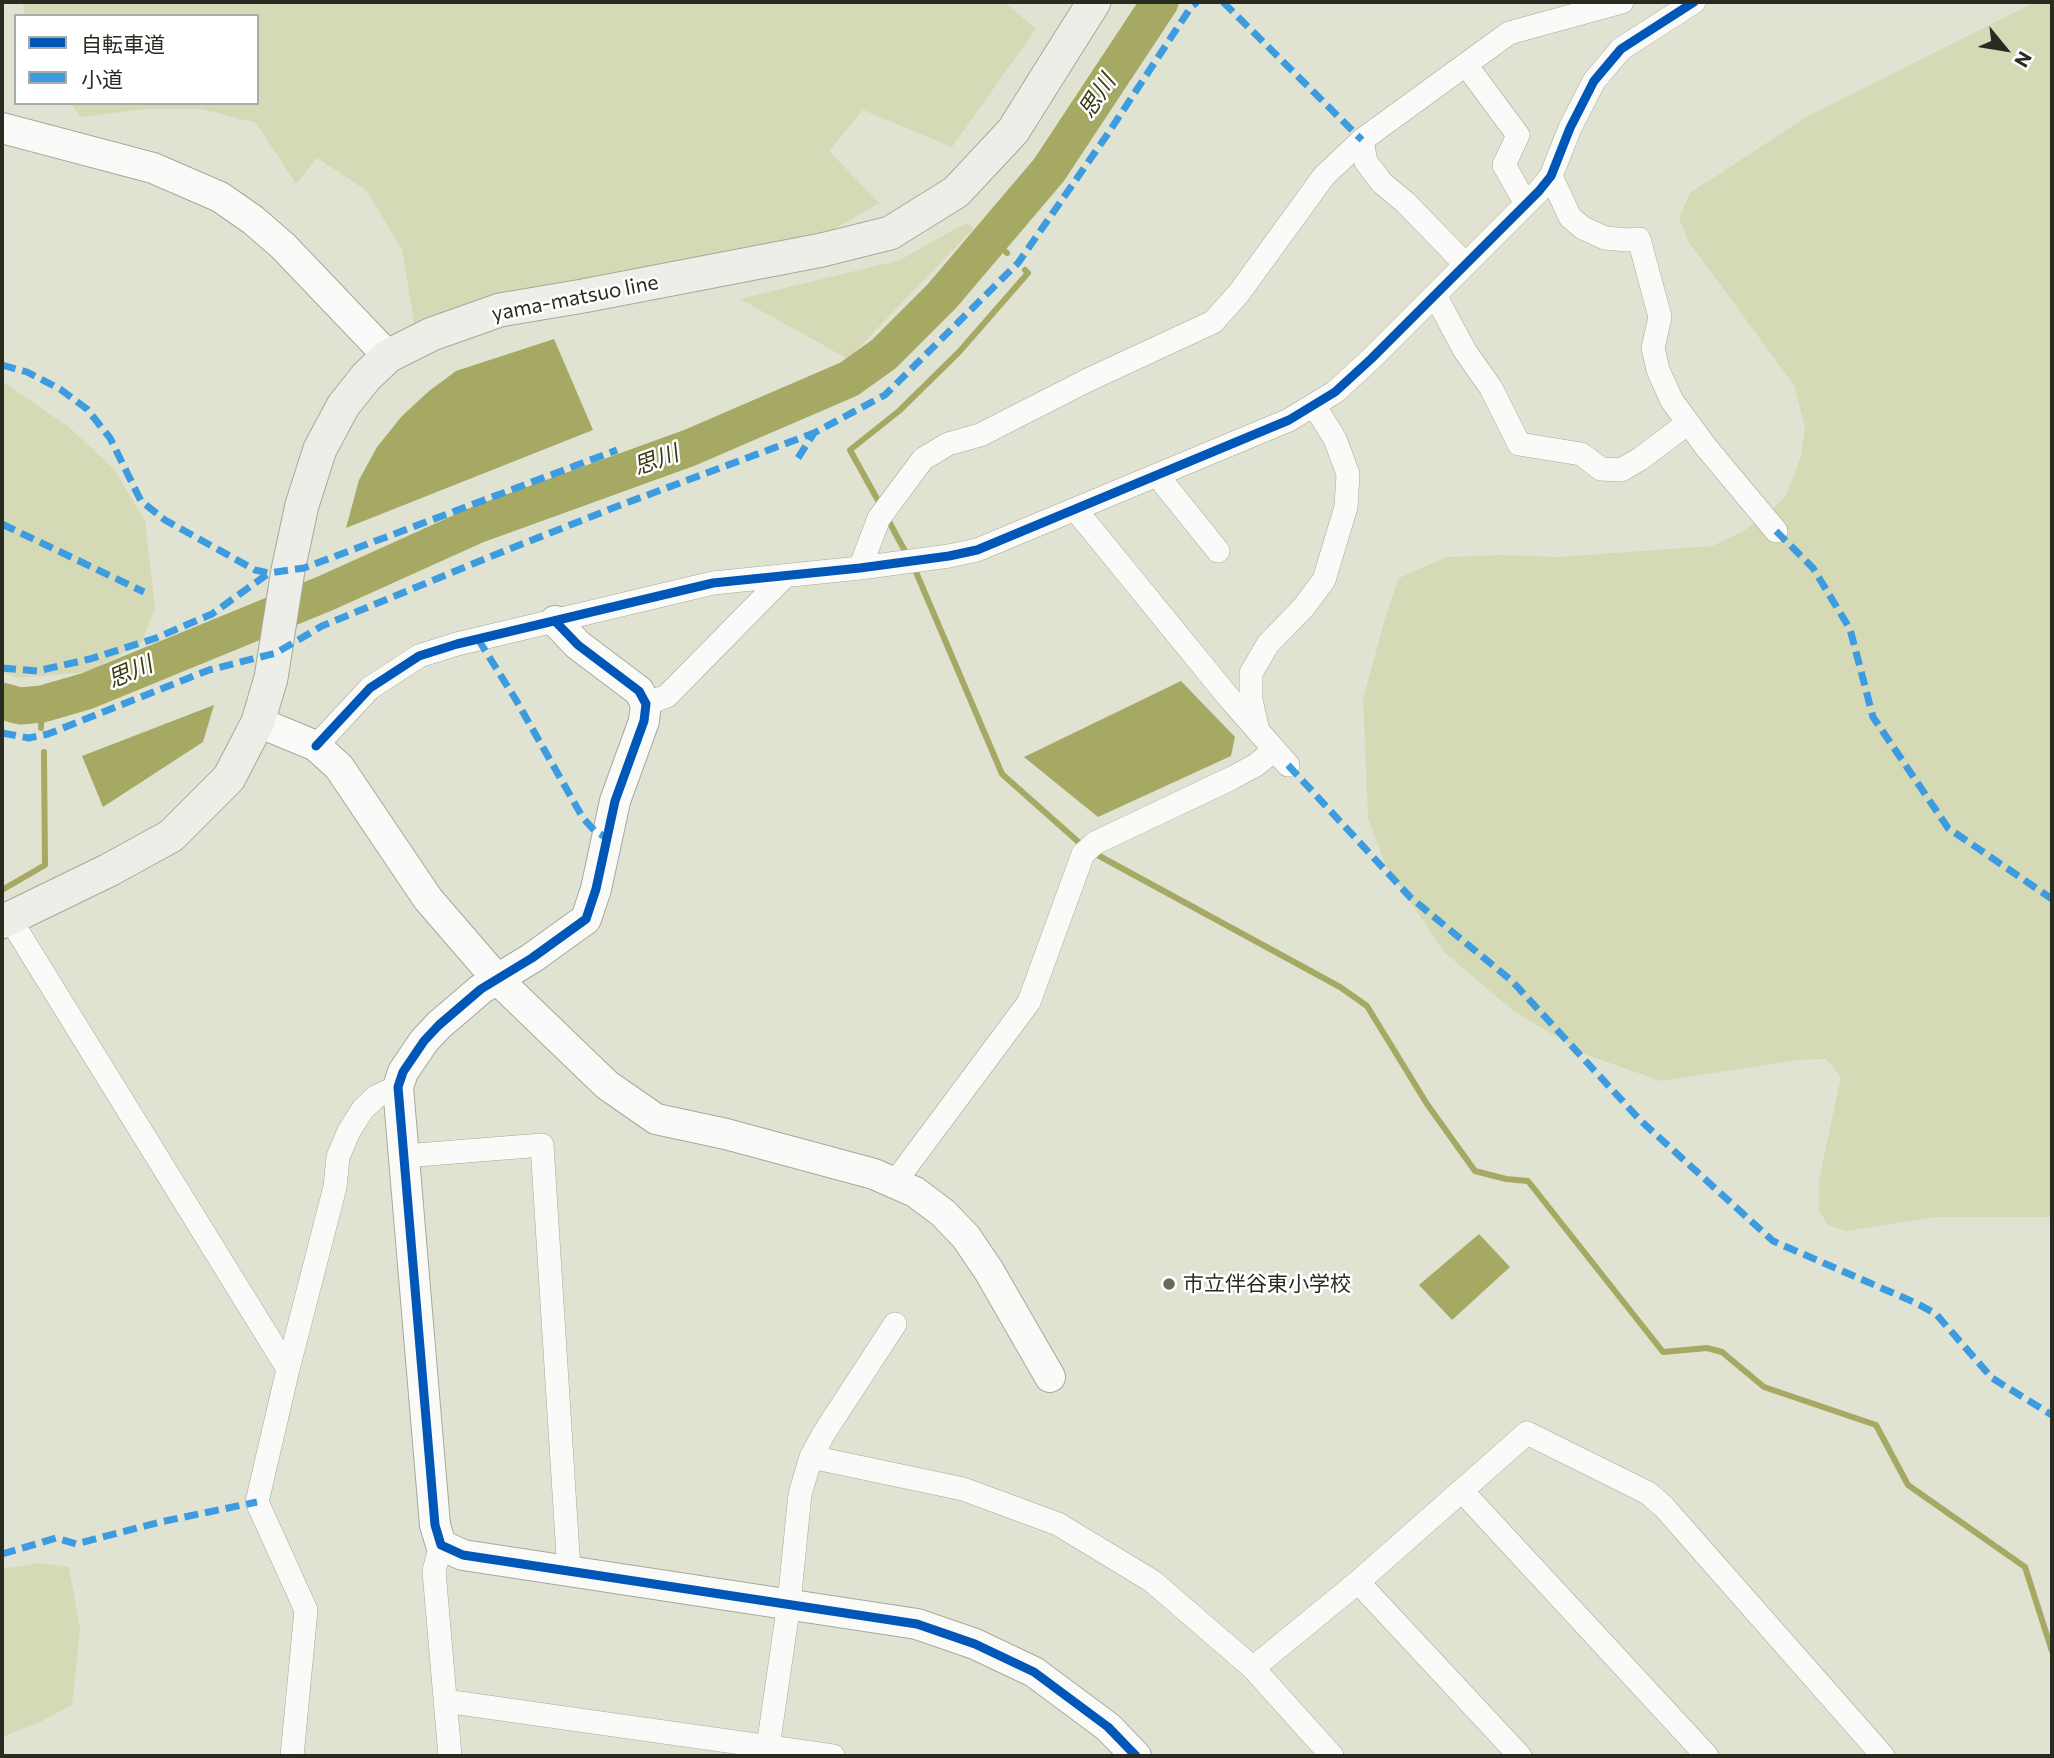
<!DOCTYPE html>
<meta charset="utf-8">
<style>
body{margin:0}
#map{position:relative;width:2054px;height:1758px;overflow:hidden;background:#e1e3d2;font-family:Commissioner,"Noto Sans JP",sans-serif}
canvas{display:block}
.frame{position:absolute;inset:0;border:4px solid #2a2b20;pointer-events:none}
.legend{position:absolute;left:14px;top:14px;width:245px;height:91px;box-sizing:border-box;background:#fff;border:2px solid #aaaaa6;margin:0;padding:9px 12px;list-style:none;font-size:21px;color:#2a2b20}
.legend li{display:flex;align-items:center;gap:14px;height:35px}
.legend b{width:35px;border:2px solid #aaaaa6}
.north{position:absolute;left:1970px;top:14px;width:70px;height:70px;-webkit-text-stroke:5px #fff;paint-order:stroke;rotate:120deg;font-size:19px;font-weight:700;line-height:28px;text-align:center;color:#2a2b20}
.north::after{content:'';display:block;margin:auto;width:24px;height:32px;background:#2a2b20;clip-path:polygon(50% 0,100% 100%,50% 72%,0 100%)}
</style>
<div id="map">
<canvas width="2054" height="1758"></canvas>
<div class="frame"></div>
<ul class="legend">
<li><b style="height:9px;background:#0057b8"></b>自転車道</li>
<li><b style="height:9px;background:#3d9ce0"></b>小道</li>
</ul>
<div class="north">N</div>
</div>
<script>
const c = document.querySelector('canvas').getContext('2d');
c.lineJoin = 'round';
function fillPath(path, color) {
  c.fillStyle = color;
  c.fill(path, 'evenodd');
}
function toPath(rows) {
  const path = new Path2D();
  for (const r of rows) {
    path.moveTo(r[0], r[1]);
    for (let i = 2; i < r.length; i += 2) path.lineTo(r[i], r[i + 1]);
  }
  return path;
}
function stroke(path, color, width, dash) {
  c.strokeStyle = color;
  c.lineWidth = width;
  c.lineCap = dash ? 'butt' : 'round';
  c.setLineDash(dash || []);
  c.stroke(path);
}
function drawText(font, color, halo, rows, align = 'center') {
  c.font = font + ' Commissioner,"Noto Sans JP",sans-serif';
  c.lineWidth = 5;
  c.setLineDash([]);
  c.textBaseline = 'middle';
  c.strokeStyle = halo;
  c.fillStyle = color;
  for (const [text, x, y, turn = 0] of rows) {
    c.save();
    c.translate(x, y);
    c.rotate((+turn || 0) * Math.PI / 180);
    c.textAlign = isNaN(turn) ? turn : align;
    if (halo) c.strokeText(text, 0, 0);
    c.fillText(text, 0, 0);
    c.restore();
  }
}
fillPath(toPath([
 [23,2,1004,2,1036,29,952,147,863,110,829,151,879,203,819,238,487,297,415,327,402,250,367,191,317,158,296,184,256,123,201,109,145,109,81,117,70,103,257,103,257,16,24,16],
 [2035,2,2052,2,2052,1217,1935,1217,1846,1231,1828,1225,1819,1211,1819,1180,1841,1077,1826,1059,1798,1060,1661,1081,1587,1055,1512,1010,1444,952,1385,864,1368,818,1363,699,1386,615,1399,578,1447,557,1502,555,1558,557,1712,546,1742,532,1766,515,1786,496,1801,456,1805,427,1794,385,1688,241,1679,218,1690,193,1808,116],
 [966,223,974,228,848,359,740,299,900,260],
 [2,381,70,428,114,469,145,521,155,608,142,642,89,672,18,678,2,672],
 [39,1563,69,1567,80,1629,72,1705,40,1722,2,1737,2,1569]
]), '#d6d9b5');
fillPath(toPath([
 [554,339,593,430,346,528,359,480,377,447,402,416,429,391,456,371],
 [1181,681,1235,737,1231,756,1098,817,1024,757],
 [214,705,203,742,103,807,82,756],
 [1479,1234,1510,1267,1452,1320,1419,1285]
]), '#a6a963');
stroke(toPath([
 [990,239,1007,253],
 [881,506,850,450,899,411,959,352,1028,273,1025,270],
 [886,516,907,555],
 [913,565,1002,774,1083,846],
 [41,728,42,704],
 [1092,852,1340,987,1367,1006,1427,1104,1475,1171,1506,1179,1528,1181,1663,1352,1707,1348,1722,1352,1764,1387,1876,1425,1908,1485,2025,1567,2052,1651],
 [2,890,45,865,44,752]
]), '#a6a963', 6);
stroke(toPath([
 [2,701,20,706,42,704,87,691,326,593,479,524,689,448,849,379,884,354,942,296,1049,170,1160,2]
]), '#a6a963', 37);
const minor = toPath([
 [1466,65,1518,135,1504,165,1526,204],
 [1362,140,1366,162,1382,183,1406,203,1465,264],
 [1551,176,1570,217,1583,228,1605,238,1627,240,1639,239,1660,317,1653,348,1658,370,1672,401,1706,447,1776,531],
 [1435,295,1465,351,1491,388,1519,444,1581,454,1601,469,1621,470,1640,459,1688,423],
 [1157,475,1218,551],
 [1075,509,1230,699,1288,765],
 [860,568,879,518,923,459,948,444,980,435,1088,380,1213,322,1239,293,1324,176,1362,140,1509,33,1622,2],
 [646,704,667,696,785,576],
 [1258,731,1251,700,1251,673,1268,644,1303,608,1324,580,1346,507,1348,474,1335,439,1314,405],
 [316,746,370,688,419,656,457,644,713,583,860,568,949,556,977,550,1289,420,1335,392,1371,359,1539,191,1551,176,1570,128,1594,81,1621,49,1694,2],
 [10,919,288,1369],
 [404,1156,542,1145,569,1571],
 [895,1182,1029,1002,1083,854,1095,843,1232,778,1256,765,1274,750],
 [811,1457,963,1489,1058,1524,1152,1581,1253,1668,1332,1756],
 [1462,1491,1707,1756],
 [441,1545,434,1571,450,1756],
 [1358,1582,1520,1756],
 [1253,1668,1358,1582,1527,1433,1648,1493,1664,1507,1883,1756],
 [445,1701,833,1756],
 [768,1747,789,1603,800,1494,811,1457,824,1433,895,1324],
 [292,1756,306,1610,257,1502,288,1369,335,1187,338,1157,349,1131,363,1109,377,1096,398,1087]
]);
const tertiary = toPath([
 [2,128,153,168,220,197,253,220,283,246,388,356],
 [555,621,578,645,639,691,646,704,644,721,615,801,596,889,586,919,532,958,481,989,439,1025,424,1041,403,1072,398,1087,435,1525,441,1545,463,1555,917,1624,975,1644,1034,1672,1108,1727,1136,1756],
 [258,722,316,746,339,767,428,899,497,979,607,1085,656,1119,726,1134,874,1174,915,1192,943,1213,966,1237,989,1271,1050,1377]
]);
const secondary = toPath([
 [2,922,109,870,171,836,229,778,258,722,271,678,288,570,302,505,320,449,343,406,366,377,388,356,432,334,500,310,583,296,822,250,890,233,956,192,1013,131,1094,2]
]);
stroke(minor, '#a7a89b', 24);
stroke(tertiary, '#a7a89b', 32);
stroke(secondary, '#a7a89b', 35);
stroke(minor, '#fafbf8', 23);
stroke(tertiary, '#fafbf8', 30);
stroke(secondary, '#eeeee8', 33);
stroke(toPath([
 [1223,2,1362,140],
 [2,365,27,372,60,389,87,409,110,438,141,501,165,520,255,570,269,573,304,568,617,450],
 [798,458,814,433,885,395,1018,263,1107,135,1191,7,1197,2],
 [2,524,144,592],
 [1776,531,1813,568,1850,629,1873,717,1948,828,2052,899],
 [478,639,516,700,583,818,595,831,607,838],
 [2,668,37,671,90,659,156,638,212,614,269,573],
 [2,733,29,738,48,734,209,670,276,653,322,626,492,556,618,506,814,433],
 [1288,765,1410,897,1512,981,1640,1120,1773,1241,1916,1303,1936,1314,1992,1378,2052,1415],
 [2,1554,56,1538,76,1544,160,1522,257,1502]
]), '#3d9ce0', 7, [14, 7]);
stroke(toPath([
 [555,621,578,645,639,691,646,704,644,721,615,801,596,889,586,919,532,958,481,989,439,1025,424,1041,403,1072,398,1087,435,1525,441,1545,463,1555,917,1624,975,1644,1034,1672,1108,1727,1136,1756],
 [316,746,370,688,419,656,457,644,713,583,860,568,949,556,977,550,1289,420,1335,392,1371,359,1539,191,1551,176,1570,128,1594,81,1621,49,1694,2]
]), '#0057b8', 9);
for (const [x, y, r, color] of [
 [1169,1284,7,"#6a6b5e"]
]) {
  const dot = new Path2D();
  dot.arc(x, y, r, 0, 2 * Math.PI);
  c.fillStyle = color;
  c.fill(dot);
  stroke(dot, '#fff', 2.5);
}
drawText('21px', '#2a2b20', '#fff', [
 ["yama-matsuo line",575,298,-11]
]);
drawText('21px', '#2a2b20', '#fff', [
 ["市立伴谷東小学校",1183,1284]
], 'left');
drawText('italic 23px', '#393b14', '#fff', [
 ["思川",1097,96,-57],
 ["思川",656,460,-20],
 ["思川",130,672,-23]
]);
</script>
